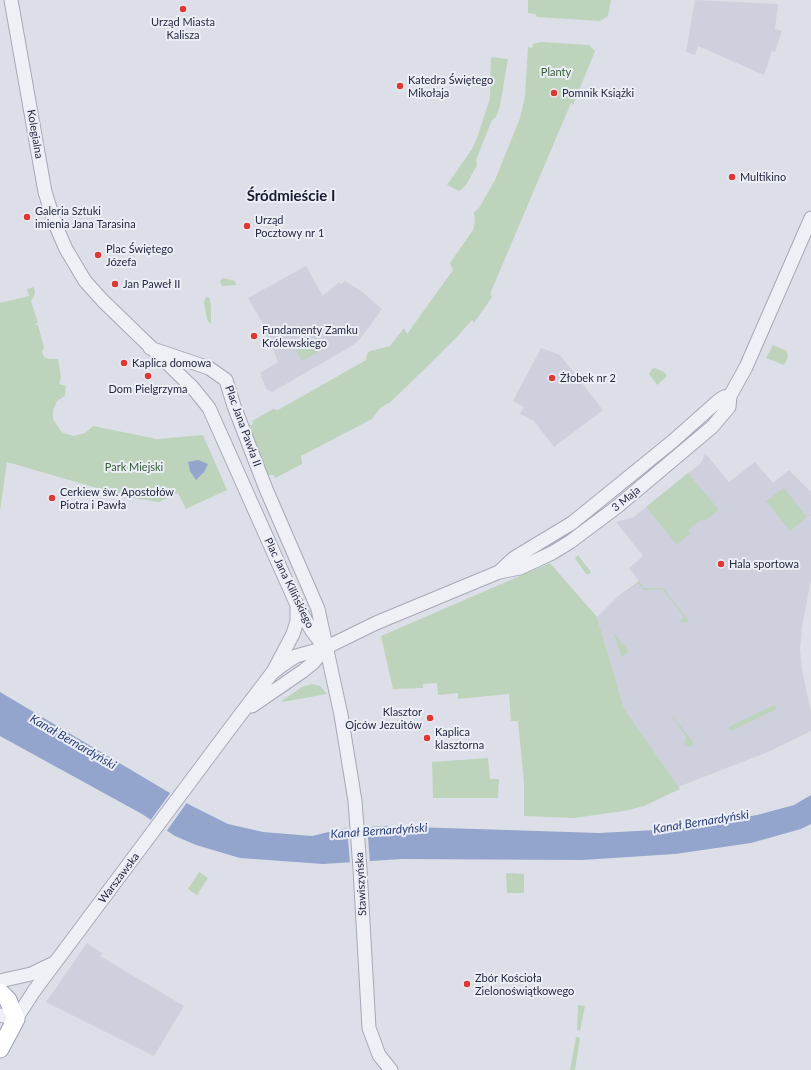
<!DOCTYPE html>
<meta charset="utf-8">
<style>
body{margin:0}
canvas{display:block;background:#dcdfe8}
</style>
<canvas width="811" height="1070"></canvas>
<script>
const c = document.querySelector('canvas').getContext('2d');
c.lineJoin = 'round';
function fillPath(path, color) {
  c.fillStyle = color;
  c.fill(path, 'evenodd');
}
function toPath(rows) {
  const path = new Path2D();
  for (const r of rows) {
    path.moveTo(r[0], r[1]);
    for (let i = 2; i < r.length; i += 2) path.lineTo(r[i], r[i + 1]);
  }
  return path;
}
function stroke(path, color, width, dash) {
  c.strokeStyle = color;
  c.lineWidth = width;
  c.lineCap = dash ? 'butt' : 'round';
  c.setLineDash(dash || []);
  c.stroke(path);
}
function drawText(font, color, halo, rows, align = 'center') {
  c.font = font + ' Lato,sans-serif';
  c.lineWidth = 4;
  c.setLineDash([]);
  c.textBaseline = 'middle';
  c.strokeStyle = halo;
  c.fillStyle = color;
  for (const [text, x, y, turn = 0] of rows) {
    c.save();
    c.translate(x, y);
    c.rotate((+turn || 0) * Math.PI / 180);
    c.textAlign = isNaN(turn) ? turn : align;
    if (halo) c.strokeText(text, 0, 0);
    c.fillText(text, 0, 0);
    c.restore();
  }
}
fillPath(toPath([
 [695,0,778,4,775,29,782,31,775,52,772,51,764,75,698,46,695,55,686,52],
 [306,266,323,296,339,282,341,284,345,281,360,290,382,309,361,338,352,346,272,392,266,389,260,373,278,362,271,344,261,326,263,324,248,298],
 [541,348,560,355,603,410,554,447,534,421,520,414,524,407,513,401],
 [705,453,729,482,755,462,773,483,789,470,811,492,811,516,805,522,811,517,811,580,802,627,800,650,802,670,811,712,811,731,768,752,678,787,623,709,597,617,617,597,639,581,629,568,643,556,616,522,634,517,701,463],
 [87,943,102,953,100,956,184,1006,154,1056,46,1002]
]), '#ced1dd');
fillPath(toPath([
 [528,0,611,0,608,16,600,21,537,17,535,14,528,13],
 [541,42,589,45,595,51,573,105,571,103,490,294,492,297,474,323,472,320,455,339,399,394,389,403,380,408,372,419,301,456,302,464,275,478,274,475,268,475,249,427,253,423,252,421,273,409,278,410,366,360,367,354,370,351,390,346,404,328,407,334,453,270,450,263,473,230,475,222,474,212,479,208,495,180,520,118,525,96,528,47,532,48,533,44],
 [491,57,508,59,500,106,496,117,492,120,476,160,477,165,466,185,459,191,447,185,472,149,477,138,490,98],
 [223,278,235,281,236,285,222,286,220,281],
 [34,287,35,294,31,301,38,323,34,324,38,325,44,348,42,352,44,357,49,359,58,359,61,377,59,384,66,386,65,396,57,401,53,410,53,419,60,430,63,433,74,436,85,433,93,426,157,439,203,435,227,490,186,509,178,493,159,502,128,497,7,462,0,511,0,303,29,296,27,289],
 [209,297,211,306,211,324,207,320,204,302,205,298],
 [319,337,325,348,302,361,296,350],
 [773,345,787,351,788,357,784,365,766,358],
 [655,368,664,372,667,376,657,385,649,374,652,369],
 [688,473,719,510,705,521,702,519,688,530,690,533,677,545,646,507],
 [784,488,807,517,790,531,766,501],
 [578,555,591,572,589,574,586,574,575,558],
 [550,563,597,617,624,709,680,789,644,806,624,811,574,818,524,816,524,783,518,721,511,721,509,694,458,699,458,693,438,695,437,683,423,684,423,688,393,689,381,636],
 [639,581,644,588,663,588,689,621,684,623,679,621,684,617,662,589,644,590,638,583,618,598],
 [614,633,629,651,623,657,621,656],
 [312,684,320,686,327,694,282,702,283,700,302,687],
 [774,705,777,707,775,710,733,730,728,729,730,726],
 [667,709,693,742,692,747,684,744,686,737],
 [488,758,490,779,499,779,498,798,433,798,432,762],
 [199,872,208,878,197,895,188,889],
 [506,873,524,874,524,893,507,893],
 [578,1005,585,1006,580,1031,577,1030],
 [576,1037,580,1038,575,1070,570,1070]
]), '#bed3bc');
fillPath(toPath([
 [198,460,208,464,204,472,196,480,190,471,188,462],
 [0,692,190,805,228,824,263,832,312,836,341,829,383,826,599,833,676,829,757,815,794,805,811,795,811,824,801,829,751,843,675,854,582,860,402,859,323,864,240,858,196,845,175,836,142,814,0,736]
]), '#93a4cd');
fillPath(toPath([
 [171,792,188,801,166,832,150,821],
 [367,825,370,863,350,864,347,826]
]), '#dcdfe8');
const tertiary = toPath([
 [11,0,45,192,55,224,66,249,85,281,103,301,193,388,209,408,297,605,312,631,325,648],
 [150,348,209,368,226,380,234,406,266,489,318,609,341,715,355,801,360,869,369,1028,379,1055,391,1070],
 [499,572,514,558,572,523,673,441,718,401,724,397,730,396],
 [274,670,293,634,297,621,297,605],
 [252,706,303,671,313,663,325,648],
 [0,981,31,974,54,963],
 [0,1015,16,1019,34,991,228,731,272,673,281,666,296,656,325,648,376,623,499,572,520,568,552,553,570,542,618,506,712,427,729,407,730,396,746,367,811,218]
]);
const primary = toPath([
 [0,992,8,1000,16,1019,0,1049]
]);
stroke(tertiary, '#a5a8b6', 15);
stroke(primary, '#9aa0b5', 19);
stroke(tertiary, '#eff0f6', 13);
stroke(primary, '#fff', 17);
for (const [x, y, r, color] of [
 [183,9,4,"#dd3832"],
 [400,86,4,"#dd3832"],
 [554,93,4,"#dd3832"],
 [732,177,4,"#dd3832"],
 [27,217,4,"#dd3832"],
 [247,226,4,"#dd3832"],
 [98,255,4,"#dd3832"],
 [115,284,4,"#dd3832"],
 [254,336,4,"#dd3832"],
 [124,363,4,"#dd3832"],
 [148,376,4,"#dd3832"],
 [552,378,4,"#dd3832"],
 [52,498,4,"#dd3832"],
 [721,564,4,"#dd3832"],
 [430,718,4,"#dd3832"],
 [427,738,4,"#dd3832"],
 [467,984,4,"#dd3832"]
]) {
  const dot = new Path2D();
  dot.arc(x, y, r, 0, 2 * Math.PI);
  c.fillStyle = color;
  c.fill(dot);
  stroke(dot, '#eceef6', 1.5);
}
drawText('11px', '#242940', '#eceef6', [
 ["Urząd Miasta",183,22,"center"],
 ["Kalisza",183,35,"center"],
 ["Katedra Świętego",408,80],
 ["Mikołaja",408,93],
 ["Pomnik Książki",562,93],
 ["Multikino",740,177],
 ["Galeria Sztuki",35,211],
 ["imienia Jana Tarasina",35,224],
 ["Urząd",255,220],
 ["Pocztowy nr 1",255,233],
 ["Plac Świętego",106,249],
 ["Józefa",106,262],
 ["Jan Paweł II",123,284],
 ["Fundamenty Zamku",262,330],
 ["Królewskiego",262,343],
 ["Kaplica domowa",132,363],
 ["Żłobek nr 2",560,378],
 ["Dom Pielgrzyma",148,389,"center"],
 ["Cerkiew św. Apostołów",60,492],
 ["Piotra i Pawła",60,505],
 ["Hala sportowa",729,564],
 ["Klasztor",422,712,"right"],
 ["Ojców Jezuitów",422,725,"right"],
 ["Kaplica",435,732],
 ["klasztorna",435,745],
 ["Zbór Kościoła",475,978],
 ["Zielonoświątkowego",475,991]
], 'left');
drawText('11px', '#305d30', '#eceef6', [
 ["Planty",556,72],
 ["Park Miejski",134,467]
]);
drawText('11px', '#242940', '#eceef6', [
 ["Kolegialna",35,134,80],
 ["Plac Jana Pawła II",243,426,70],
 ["3 Maja",626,499,-39],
 ["Plac Jana Kilińskiego",289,583,64],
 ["Warszawska",119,878,-53],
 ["Stawiszyńska",361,884,-93]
]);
drawText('italic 12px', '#2a3f78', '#eceef6', [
 ["Kanał Bernardyński",73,742,30],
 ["Kanał Bernardyński",701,822,-9],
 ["Kanał Bernardyński",379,831,-4]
]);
drawText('bold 15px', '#171b31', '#eceef6', [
 ["Śródmieście I",291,196]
]);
</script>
